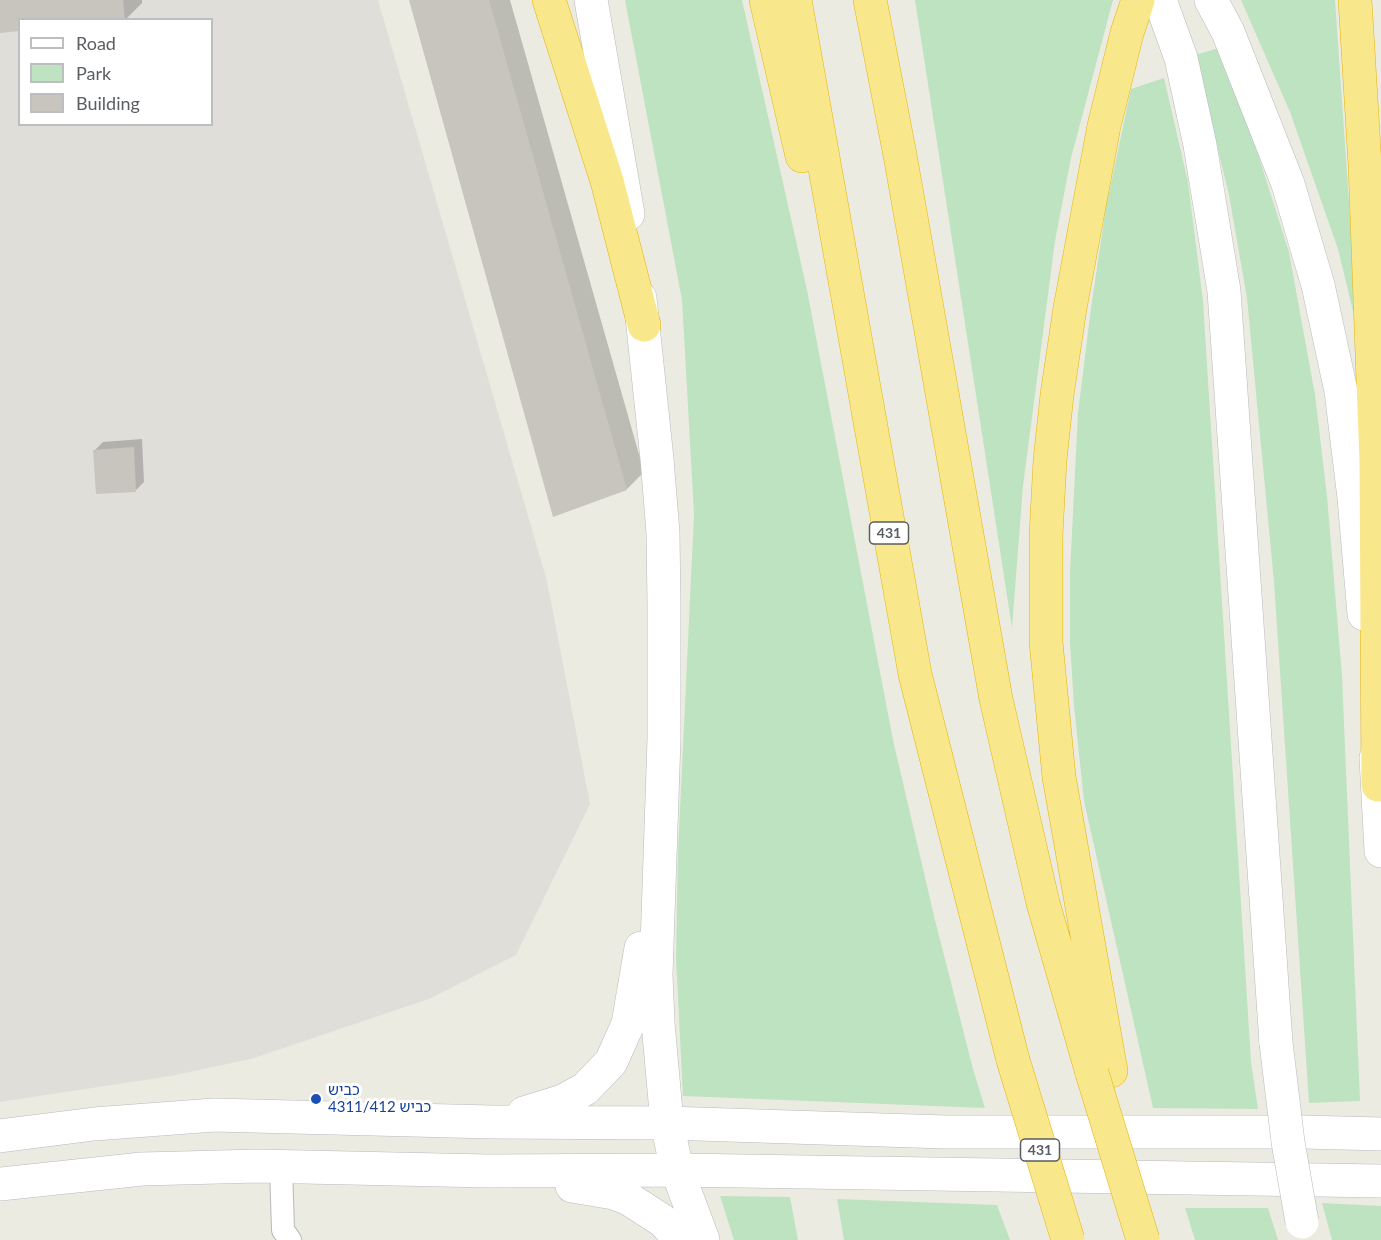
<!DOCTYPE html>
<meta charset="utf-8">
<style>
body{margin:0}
#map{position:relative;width:1381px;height:1240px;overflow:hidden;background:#ecebe1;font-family:Lato,sans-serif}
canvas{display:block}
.legend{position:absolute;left:18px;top:18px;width:195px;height:108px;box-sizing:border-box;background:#fff;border:2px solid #bdbec0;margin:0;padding:8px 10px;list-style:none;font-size:18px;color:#5a5d62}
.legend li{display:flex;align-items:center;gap:12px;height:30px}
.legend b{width:30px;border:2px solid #bdbec0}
</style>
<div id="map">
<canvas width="1381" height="1240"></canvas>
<ul class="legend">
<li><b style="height:8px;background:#fff"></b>Road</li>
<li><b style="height:16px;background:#bee3c1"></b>Park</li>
<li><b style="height:16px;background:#c8c5bf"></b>Building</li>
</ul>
</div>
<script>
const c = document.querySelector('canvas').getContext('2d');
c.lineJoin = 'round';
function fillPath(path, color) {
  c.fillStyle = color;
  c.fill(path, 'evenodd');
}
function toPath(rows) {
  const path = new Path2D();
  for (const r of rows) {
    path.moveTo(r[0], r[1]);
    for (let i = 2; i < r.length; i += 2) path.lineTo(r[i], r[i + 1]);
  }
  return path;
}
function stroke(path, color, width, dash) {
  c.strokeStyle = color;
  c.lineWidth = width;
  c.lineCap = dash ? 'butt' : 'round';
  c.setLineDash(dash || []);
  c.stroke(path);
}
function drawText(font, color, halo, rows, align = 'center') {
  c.font = font + ' Lato,"Noto Sans Hebrew",sans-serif';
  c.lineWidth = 6;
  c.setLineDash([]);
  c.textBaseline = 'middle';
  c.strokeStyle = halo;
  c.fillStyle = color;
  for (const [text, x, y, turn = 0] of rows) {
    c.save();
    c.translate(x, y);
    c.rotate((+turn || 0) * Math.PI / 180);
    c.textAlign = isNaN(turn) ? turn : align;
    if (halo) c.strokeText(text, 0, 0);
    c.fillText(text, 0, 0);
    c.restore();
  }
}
fillPath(toPath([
 [0,0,378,0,547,581,590,804,516,955,429,999,251,1059,171,1076,0,1102],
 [20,20,212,20,212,124,20,124]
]), '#e0ded9');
fillPath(toPath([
 [625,0,742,0,807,290,893,740,934,916,973,1069,985,1108,683,1096,676,959,678,853,694,514,682,300],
 [915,0,1113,0,1071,158,1055,241,1023,486,1012,628],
 [1241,0,1335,0,1358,332,1338,249,1290,112],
 [1219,48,1250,129,1289,252,1315,395,1327,496,1342,676,1360,1101,1309,1103,1274,582,1247,298,1229,195,1195,55],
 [1164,78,1188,182,1203,301,1251,1062,1258,1109,1153,1108,1084,801,1074,706,1070,642,1070,572,1078,413,1091,308,1106,207,1131,89],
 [720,1196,790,1197,798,1240,734,1240],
 [837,1199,997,1205,1010,1240,844,1240],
 [1322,1203,1381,1206,1381,1240,1332,1240],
 [1185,1208,1268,1208,1278,1240,1195,1240]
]), '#bee3c1');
fillPath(toPath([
 [0,0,142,0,142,3,125,20,20,20,0,31],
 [411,0,510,0,644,472,627,489,554,515],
 [142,439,144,482,136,490,95,450,103,442]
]), '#0003');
fillPath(toPath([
 [0,0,123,0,125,20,20,20,20,31,0,33],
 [409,0,489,0,627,490,553,517],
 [134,447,136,492,96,494,93,450]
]), '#c8c5bf');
const street = toPath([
 [281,1167,283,1230,290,1240]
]);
const secondary = toPath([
 [591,0,628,214],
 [1160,0,1181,58,1200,145,1224,291,1276,1043],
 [1211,0,1228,32,1288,184,1318,285,1341,391,1354,498,1364,614],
 [640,298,657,459,663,533,664,605,664,739,656,975,658,1023,667,1123,677,1170,703,1240],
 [1376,758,1381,851],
 [524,1113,563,1101,585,1089,611,1062,628,1024,641,948],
 [0,1136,94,1124,214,1115,492,1122,667,1123,945,1132,1304,1132,1381,1134],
 [0,1184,142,1169,258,1166,488,1171,677,1170,1381,1181],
 [572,1186,614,1193,629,1199,663,1221,681,1240]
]);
const highway = toPath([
 [549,0,607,181,644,325],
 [766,0,802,156],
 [795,0,915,674,1013,1060],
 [870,0,900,155,996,699,1043,903,1092,1073],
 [1355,0,1365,165,1376,461,1378,785],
 [1111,1071,1059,777,1046,642,1046,535,1050,460,1057,395,1070,308,1104,126,1127,33,1138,0]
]);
stroke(street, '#b7b9bd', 24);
stroke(secondary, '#b7babf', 34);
stroke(highway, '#e5b408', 34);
stroke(street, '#fff', 22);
stroke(secondary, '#fff', 33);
stroke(highway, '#f9e78c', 33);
const secondaryBridge = toPath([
 [1276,1043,1288,1142,1302,1222]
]);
const highwayBridge = toPath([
 [1013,1060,1068,1240],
 [1092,1073,1143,1240]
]);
stroke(secondaryBridge, '#b7babf', 34, []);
stroke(highwayBridge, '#e5b408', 34, []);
stroke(secondaryBridge, '#fff', 33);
stroke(highwayBridge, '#f9e78c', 33);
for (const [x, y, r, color] of [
 [316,1099,6,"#1a4fb4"]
]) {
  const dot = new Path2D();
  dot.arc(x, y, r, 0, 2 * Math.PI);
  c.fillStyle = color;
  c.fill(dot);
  stroke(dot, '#fff', 2);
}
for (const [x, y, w] of [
 [889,533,39],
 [1040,1150,39]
]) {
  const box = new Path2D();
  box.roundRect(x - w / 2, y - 11, w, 22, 4.5);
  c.fillStyle = '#fff';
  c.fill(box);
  stroke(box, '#5a5d62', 1.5);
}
drawText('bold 14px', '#5a5d62', null, [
 ["431",889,533],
 ["431",1040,1150]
]);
drawText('15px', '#164399', '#fff', [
 ["כביש",328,1090],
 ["4311/כביש 412",328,1107]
], 'left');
</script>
